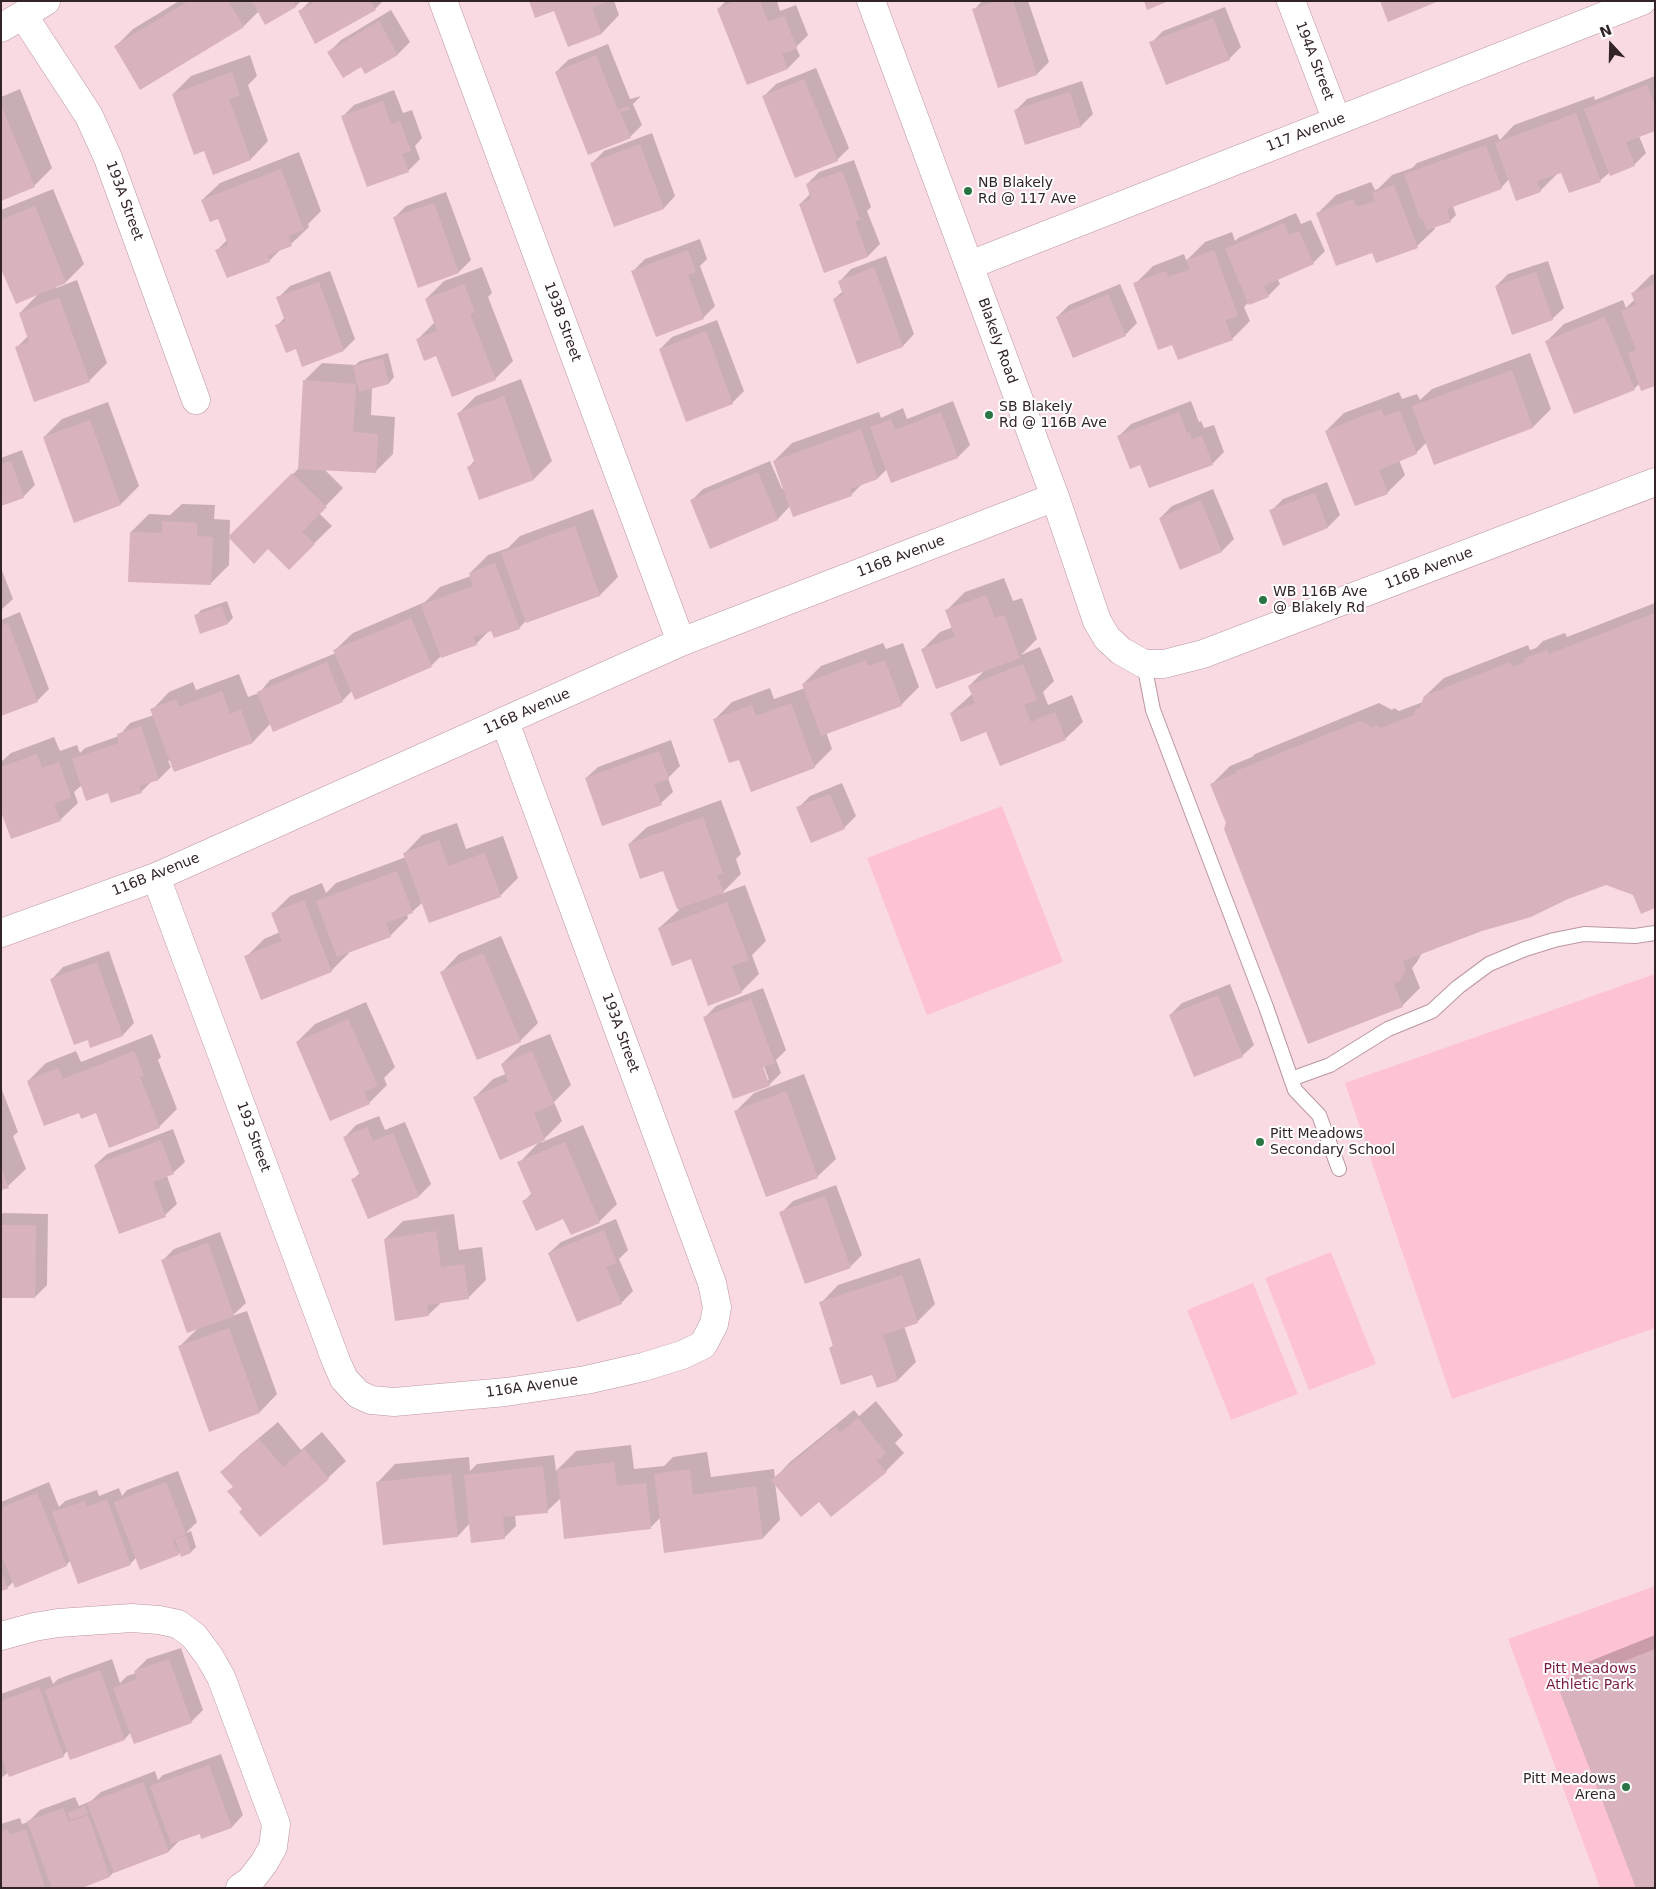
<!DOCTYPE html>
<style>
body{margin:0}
#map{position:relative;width:1656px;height:1889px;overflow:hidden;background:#fadae2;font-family:"DejaVu Sans",sans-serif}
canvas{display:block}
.frame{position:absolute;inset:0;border:2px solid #332428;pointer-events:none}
.north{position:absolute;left:1586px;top:20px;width:50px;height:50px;-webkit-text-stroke:4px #fff;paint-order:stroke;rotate:339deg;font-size:14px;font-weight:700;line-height:20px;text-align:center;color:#332428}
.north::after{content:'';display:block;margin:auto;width:18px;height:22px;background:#332428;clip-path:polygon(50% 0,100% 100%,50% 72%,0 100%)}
</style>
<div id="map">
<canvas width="1656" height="1889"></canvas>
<div class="frame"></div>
<div class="north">N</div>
</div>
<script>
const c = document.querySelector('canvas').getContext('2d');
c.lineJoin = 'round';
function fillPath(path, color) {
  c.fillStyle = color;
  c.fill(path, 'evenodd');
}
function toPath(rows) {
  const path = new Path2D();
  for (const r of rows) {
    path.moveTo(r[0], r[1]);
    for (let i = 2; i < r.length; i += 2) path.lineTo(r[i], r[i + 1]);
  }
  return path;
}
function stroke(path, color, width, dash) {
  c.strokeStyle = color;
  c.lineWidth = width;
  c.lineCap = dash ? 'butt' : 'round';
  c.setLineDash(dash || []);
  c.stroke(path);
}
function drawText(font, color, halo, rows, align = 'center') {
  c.font = font + ' "DejaVu Sans",sans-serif';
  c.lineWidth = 4;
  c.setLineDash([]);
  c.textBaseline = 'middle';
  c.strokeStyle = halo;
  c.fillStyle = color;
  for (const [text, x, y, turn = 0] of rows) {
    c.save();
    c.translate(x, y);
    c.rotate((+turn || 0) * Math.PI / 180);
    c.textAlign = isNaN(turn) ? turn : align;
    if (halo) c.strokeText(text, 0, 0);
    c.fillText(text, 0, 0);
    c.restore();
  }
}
fillPath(toPath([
 [1002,806,1063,962,927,1015,867,858],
 [1655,974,1655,1328,1452,1399,1345,1083],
 [1331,1252,1376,1364,1309,1390,1265,1278],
 [1253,1283,1298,1394,1231,1420,1187,1310],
 [1655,1586,1655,1888,1600,1888,1508,1639]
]), '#fdc3d2');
fillPath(toPath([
 [179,1,301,1,296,6,259,11,244,26,115,47,133,29],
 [310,1,383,1,375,9,299,12],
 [530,1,614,1,619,15,602,33,569,45,555,9],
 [726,1,777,1,780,11,796,5,808,35,796,47,800,56,788,68,748,84,718,9],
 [982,1,1028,1,1049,62,1037,74,999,86,974,10],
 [1225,7,1241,47,1229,59,1151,43,1163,31],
 [391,10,410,42,398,54,366,73,362,66,329,52,341,40],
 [608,44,630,99,641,96,633,104,642,125,630,137,556,72,568,60],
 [250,55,257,76,248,85,268,141,251,159,205,150,173,94,191,76],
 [816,68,849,148,837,160,764,96,776,84],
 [1655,76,1655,130,1639,136,1646,153,1634,165,1610,172,1601,180,1570,192,1562,171,1559,172,1540,191,1509,179,1501,188,1453,206,1456,215,1450,221,1434,226,1435,229,1417,246,1372,251,1318,213,1336,195,1371,182,1375,190,1378,189,1392,175,1412,168,1417,163,1497,134,1500,140,1514,125,1594,96,1595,100],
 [1082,81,1093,114,1081,126,1025,143,1015,111,1027,99],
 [20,89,52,168,34,186,1,199,1,97],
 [394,90,403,113,412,110,422,138,415,146,420,159,408,171,342,117,354,105],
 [652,133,675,196,664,208,615,226,592,163,604,151],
 [299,152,321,211,308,224,309,227,291,244,282,248,269,261,217,250,227,240,219,217,202,200,220,183],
 [854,160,871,207,867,211,880,244,868,256,825,271,800,204,811,193,807,184,819,172],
 [53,189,84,264,66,282,55,286,56,288,77,280,107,363,89,381,16,348,28,336,20,313,40,292,1,266,1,210],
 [446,192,471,260,459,272,419,286,394,218,406,206],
 [1296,213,1301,224,1311,220,1325,251,1313,263,1277,278,1280,284,1268,296,1249,302,1244,307,1250,321,1232,339,1173,343,1135,284,1153,266,1184,254,1186,260,1188,259,1205,242,1232,232,1235,241,1238,238],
 [700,239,707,259,700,266,715,306,703,318,633,271,645,259],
 [886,256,914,334,903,346,858,363,834,299,843,291,840,281,851,269],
 [1548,261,1564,308,1552,319,1496,286,1508,274],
 [482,267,492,293,488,297,513,361,495,379,437,354,417,340,435,322,426,299,444,281],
 [330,271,355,339,344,350,296,348,277,326,285,317,278,298,290,286],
 [1655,274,1655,385,1640,383,1634,389,1546,342,1564,324,1623,300,1626,308,1635,299,1633,293,1651,275],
 [1120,284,1137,323,1125,335,1057,317,1069,305],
 [717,320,744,391,732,403,660,349,672,337],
 [388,353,394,377,389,383,372,387,371,415,395,417,393,454,375,472,324,469,343,488,319,513,332,526,289,568,268,548,230,537,299,468,304,381,322,363,355,365,360,361],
 [1530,353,1551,409,1533,427,1434,463,1427,442,1416,453,1399,460,1405,475,1387,493,1326,431,1344,413,1399,392,1402,399,1417,394,1420,400,1432,389],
 [521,379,552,461,534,479,480,499,468,468,475,460,458,414,476,396],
 [953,401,970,445,958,457,891,482,887,469,878,478,863,483,851,495,790,506,778,519,691,501,703,489,770,461,782,489,784,488,774,461,792,443,879,412,881,418,903,408,907,419],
 [1191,401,1199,422,1201,421,1204,428,1214,425,1224,452,1212,464,1141,463,1119,436,1131,424],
 [108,402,139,486,121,504,74,521,44,437,62,419],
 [22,450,35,485,23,497,1,505,1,458],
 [1327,482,1340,515,1328,527,1283,544,1271,511,1283,499],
 [1213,489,1234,539,1222,551,1180,568,1160,518,1172,506],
 [182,504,215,505,214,519,230,520,229,565,211,583,131,532,149,514,170,515],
 [593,509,618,577,600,595,527,620,519,628,491,629,476,644,441,656,432,665,355,698,352,691,342,701,271,723,253,742,175,771,171,760,168,761,171,767,159,779,152,781,141,792,109,792,82,785,74,792,78,803,60,820,1,808,1,762,11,753,54,737,60,751,77,745,80,753,85,748,119,736,130,723,154,715,152,710,169,692,193,682,196,690,239,674,248,697,259,693,270,680,336,653,335,650,353,633,425,602,440,587,471,576,470,573,488,555,508,548,520,536],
 [1,568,13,599,1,610],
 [1004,578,1013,601,1022,598,1037,639,1021,655,1040,647,1054,681,1043,692,1048,705,1072,695,1083,722,1065,739,987,730,951,713,972,694,969,686,986,669,923,649,940,632,953,627,947,610,965,592],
 [227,601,233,618,228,623,196,616,201,610],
 [1655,603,1655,907,1634,894,1606,884,1422,953,1417,962,1412,968,1420,988,1402,1006,1227,823,1212,784,1230,766,1252,757,1255,754,1379,703,1392,710,1394,708,1399,711,1423,702,1425,696,1444,678,1528,645,1530,650,1536,648,1543,641,1565,633,1567,637],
 [20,612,49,689,37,701,1,714,1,620],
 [883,643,886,649,903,643,919,687,901,705,826,732,832,749,814,767,739,758,714,720,732,702,770,688,774,699,805,688,803,684,821,666],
 [671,740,680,766,668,778,673,792,661,803,586,778,598,767],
 [842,783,856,816,844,828,798,808,810,796],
 [721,800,741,854,736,859,741,874,721,894,745,885,766,941,752,955,759,974,741,992,692,957,659,928,679,910,664,869,629,844,647,827],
 [457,823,466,849,503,836,518,878,500,896,423,902,412,912,407,914,408,918,390,936,348,951,349,953,331,971,246,957,264,939,280,932,272,914,290,896,322,883,326,893,336,883,406,857,405,853,422,835],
 [501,936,538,1023,520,1041,442,972,459,954],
 [109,951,134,1023,123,1035,88,1038,52,979,63,967],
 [1230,984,1254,1045,1242,1056,1170,1015,1182,1003],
 [763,988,786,1050,776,1060,781,1073,769,1085,705,1017,716,1006],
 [762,1061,769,1080,766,1080,759,1062],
 [366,1002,395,1067,384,1078,387,1085,369,1103,297,1042,315,1024],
 [152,1034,161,1057,158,1060,177,1109,159,1127,96,1112,79,1111,28,1081,46,1063,76,1051,81,1062],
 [550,1034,571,1085,554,1102,562,1121,540,1143,583,1125,617,1204,599,1222,564,1217,524,1201,532,1193,519,1163,541,1140,475,1097,493,1079,506,1074,502,1064,520,1046],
 [804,1074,836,1159,818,1176,767,1195,736,1111,754,1093],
 [2,1090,18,1132,13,1136,26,1169,8,1186,1,1189],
 [379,1116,385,1130,405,1122,431,1184,419,1196,368,1217,352,1180,360,1173,345,1137,356,1125],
 [173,1129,185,1162,173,1173,167,1176,177,1204,165,1215,95,1165,107,1154],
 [836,1185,862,1255,850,1267,781,1213,793,1201],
 [3,1213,48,1214,47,1285,35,1297,1,1296,1,1215],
 [454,1214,459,1250,482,1247,486,1280,468,1298,442,1302,428,1315,385,1239,403,1221],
 [616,1219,628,1250,619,1259,633,1291,621,1303,549,1253,561,1242],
 [220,1232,246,1303,232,1316,247,1311,277,1394,260,1412,179,1347,198,1328,162,1261,174,1249],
 [920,1258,935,1304,917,1322,904,1326,916,1362,898,1380,877,1387,873,1373,830,1348,834,1344,821,1303,838,1285],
 [876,1401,903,1435,895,1443,904,1453,886,1471,819,1500,775,1483,780,1520,763,1538,661,1517,650,1528,561,1498,547,1511,515,1515,516,1526,504,1538,470,1523,458,1536,378,1482,395,1464,469,1457,470,1471,477,1464,554,1455,556,1471,576,1451,631,1445,634,1469,664,1466,673,1457,707,1452,711,1477,774,1469,775,1478,790,1462,854,1410,859,1416],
 [278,1422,301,1450,322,1432,346,1461,328,1478,244,1509,229,1491,234,1486,222,1472,240,1454],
 [178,1471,197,1522,186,1533,191,1531,196,1547,191,1552,182,1555,181,1552,178,1554,137,1557,130,1564,71,1560,66,1565,14,1581,7,1588,1,1590,1,1502,49,1482,59,1507,65,1501,97,1490,99,1496,119,1488,122,1496,127,1490],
 [1655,1635,1655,1888,1559,1687,1583,1664],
 [181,1648,203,1710,191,1722,131,1732,125,1739,71,1758,68,1750,63,1756,9,1772,1,1778,1,1694,50,1676,53,1684,58,1679,112,1659,120,1683,127,1676,136,1673,135,1671,147,1659],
 [221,1754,243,1815,232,1827,202,1837,200,1832,180,1840,169,1851,114,1872,110,1876,78,1888,1,1888,1,1824,20,1818,22,1824,28,1822,40,1810,75,1797,79,1806,91,1801,101,1792,155,1771,158,1780,163,1775]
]), '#0003');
fillPath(toPath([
 [189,1,228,1,244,27,140,90,114,46],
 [252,1,293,1,296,7,265,25],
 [317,1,370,1,376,10,315,44,298,11],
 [529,1,608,1,592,8,602,34,568,47,554,11,535,18],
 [735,1,760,1,768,22,784,16,797,48,782,54,788,69,747,85,717,9],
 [997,1,1013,1,1037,75,998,88,972,9],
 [1144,1,1169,1,1147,10],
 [1380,1,1439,1,1388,22],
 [1213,18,1230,60,1166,85,1149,42],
 [379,21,398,55,365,74,361,67,343,78,327,52],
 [596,55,618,110,628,106,630,109,620,112,631,138,588,155,555,72],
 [232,72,240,95,229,99,251,160,213,175,204,151,194,155,172,94],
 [804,79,838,161,795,178,762,96],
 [1647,85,1655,105,1655,131,1626,142,1635,166,1610,176,1584,109],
 [1070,92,1081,127,1025,145,1014,110],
 [383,101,391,124,400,121,411,151,402,154,409,172,367,187,341,116],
 [1,105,35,187,1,201],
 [1576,113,1601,182,1569,193,1561,173,1537,181,1541,192,1516,201,1495,143],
 [640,144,664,209,614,227,590,163],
 [1486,145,1502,189,1447,209,1451,222,1427,230,1422,218,1420,219,1404,174],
 [281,169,304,230,288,236,292,246,268,255,270,262,227,278,215,250,228,245,218,219,210,222,201,200],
 [842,171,860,220,855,221,868,257,824,273,799,204,811,199,806,184],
 [1394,185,1418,248,1376,263,1372,253,1336,266,1316,213,1353,199,1357,207,1375,201,1372,193],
 [434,203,459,273,418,288,393,217],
 [35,206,66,283,16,304,1,269,1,220],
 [1284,223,1289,235,1299,231,1314,264,1264,286,1269,297,1249,305,1225,249],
 [688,250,696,272,688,275,704,319,656,337,631,271],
 [1214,250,1238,316,1225,320,1233,340,1178,360,1172,345,1158,350,1133,283,1166,271,1168,277,1190,269,1186,260],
 [874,267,903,347,857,364,833,299,843,295,838,281],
 [1536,272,1553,320,1512,335,1495,286],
 [319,282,344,351,302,367,296,349,286,353,275,325,285,321,276,297],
 [464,284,475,312,470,314,496,380,452,397,436,356,424,361,416,339,437,331,425,299],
 [1655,284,1655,386,1641,391,1628,353,1636,350,1621,311,1636,305,1631,293],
 [1108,294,1126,336,1073,358,1056,317],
 [59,297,90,382,34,402,15,347,29,342,19,313],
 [1605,317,1635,390,1574,414,1545,341],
 [706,331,733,404,686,422,659,349],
 [383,358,389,384,359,392,353,366],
 [1512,370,1533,428,1434,465,1412,406],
 [303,380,356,384,353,432,378,434,376,473,298,469],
 [504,396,534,480,479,500,467,467,475,464,457,413],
 [1381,409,1384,416,1400,411,1417,454,1379,470,1388,494,1355,506,1325,431],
 [941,412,958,458,891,483,870,427,891,419,895,430],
 [1179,412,1187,433,1189,432,1192,439,1202,436,1213,465,1149,488,1140,465,1130,469,1117,436],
 [90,420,121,505,74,523,43,437],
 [861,429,878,479,850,489,852,496,793,517,773,461],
 [11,461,24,498,1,506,1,464],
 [758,472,778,520,710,549,690,500],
 [292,473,327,507,302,532,315,544,289,570,268,549,254,564,228,537],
 [1315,493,1328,528,1283,546,1269,510],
 [1201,500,1222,552,1180,570,1159,518],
 [162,521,197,523,197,536,213,537,211,585,128,582,130,532,162,533],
 [575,526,600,596,526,623,501,553],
 [495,563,520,629,494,638,491,631,473,637,477,645,441,658,421,605,473,586,469,573],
 [986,595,995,618,1004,615,1020,658,936,689,921,649,955,637,945,610],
 [222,606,228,624,200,634,194,615],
 [1655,613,1655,908,1641,914,1633,895,1606,885,1568,899,1531,917,1482,931,1403,961,1406,970,1400,981,1394,984,1403,1007,1308,1044,1224,829,1226,823,1210,784,1237,773,1236,771,1360,721,1374,728,1375,725,1381,728,1414,715,1416,708,1419,709,1424,696,1510,662,1512,667,1525,662,1523,659,1547,650,1549,654],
 [411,618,432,667,355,700,333,650],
 [8,623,38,702,1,716,1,626],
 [866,660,868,666,885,660,902,706,821,736,802,684],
 [327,662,343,702,273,732,257,692],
 [1023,664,1037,700,1024,705,1031,722,1055,712,1066,740,1000,766,986,732,961,742,950,713,975,703,968,686],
 [222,691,230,714,241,710,253,743,174,772,150,709,176,699,179,707],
 [791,703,815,768,751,792,739,760,729,763,713,719,752,705,756,716],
 [141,726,159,780,139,786,142,793,111,803,108,793,86,801,72,759,119,743,117,734],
 [659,751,669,779,654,784,662,805,602,826,585,778],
 [37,754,42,768,59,762,71,797,54,804,61,821,11,839,1,812,1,767],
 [830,794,845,829,811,843,796,807],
 [703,817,723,873,717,875,724,893,677,909,663,871,640,879,628,844],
 [439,840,448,866,485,853,501,897,429,923,403,853],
 [397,871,413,913,386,923,391,937,337,957,316,901],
 [304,900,332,972,261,1000,244,956,282,941,271,913],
 [727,902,749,960,732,966,742,993,708,1006,691,959,672,966,658,928],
 [483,953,521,1042,477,1060,440,972],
 [97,962,123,1036,90,1048,88,1040,74,1045,50,979],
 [1218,995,1243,1057,1194,1077,1169,1015],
 [751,999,775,1063,763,1067,770,1086,733,1099,703,1017],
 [348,1019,378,1086,364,1091,370,1104,330,1121,296,1042],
 [134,1051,144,1076,140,1077,160,1128,109,1148,96,1113,81,1119,79,1113,44,1126,27,1081,58,1068,63,1079],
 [532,1051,554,1104,534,1113,545,1140,500,1160,473,1097,508,1082,501,1064],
 [786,1091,818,1178,766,1197,734,1111],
 [367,1127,373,1141,393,1133,419,1197,368,1219,351,1179,360,1176,343,1137],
 [161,1140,174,1174,153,1182,166,1217,119,1234,94,1165],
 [565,1142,600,1223,571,1235,563,1219,536,1231,522,1201,532,1196,517,1162],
 [1,1168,9,1188,1,1190],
 [825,1196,851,1268,805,1284,779,1212],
 [1,1225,36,1225,35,1298,1,1298],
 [604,1230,617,1263,606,1267,622,1304,577,1322,548,1253],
 [436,1231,441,1267,464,1264,469,1299,427,1305,429,1316,395,1321,384,1239],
 [208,1243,234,1316,187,1333,161,1260],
 [902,1275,918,1323,883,1335,898,1381,877,1388,872,1375,841,1385,829,1348,833,1346,819,1302],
 [229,1328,260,1413,209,1432,178,1346],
 [858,1418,886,1453,877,1461,887,1472,831,1517,819,1502,801,1517,771,1480,836,1427,840,1433],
 [259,1439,283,1467,304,1449,329,1479,260,1537,239,1512,242,1509,227,1491,233,1487,220,1472],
 [614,1462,617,1486,646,1483,651,1529,564,1539,557,1469],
 [543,1466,548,1513,503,1517,505,1539,471,1543,464,1475],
 [690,1469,693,1495,756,1486,763,1539,664,1553,654,1474],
 [451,1474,458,1537,383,1545,376,1482],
 [166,1482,186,1534,173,1540,179,1555,140,1570,114,1502],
 [37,1493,67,1566,15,1588,1,1554,1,1508],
 [107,1499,131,1565,78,1584,52,1512,85,1501,87,1507],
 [186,1536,191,1553,181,1557,175,1539],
 [1,1572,8,1589,1,1591],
 [1655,1649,1655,1888,1636,1888,1558,1687],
 [169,1659,192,1723,134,1744,113,1688,137,1679,134,1671],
 [100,1670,125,1740,70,1760,45,1690],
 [39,1687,64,1757,9,1777,1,1755,1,1701],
 [209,1765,232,1828,201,1839,200,1834,171,1844,150,1786],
 [143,1782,169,1852,114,1873,87,1803],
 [85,1806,88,1814,71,1820,68,1813],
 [63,1808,69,1822,88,1815,110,1877,82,1888,52,1888,27,1821],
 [8,1829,10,1835,26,1830,45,1888,1,1888,1,1831]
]), '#d8b2bc');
const service = toPath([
 [1144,664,1153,710,1266,1007,1295,1090,1319,1115,1339,1169],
 [1291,1079,1330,1065,1388,1029,1432,1011,1458,987,1489,964,1525,949,1554,940,1584,934,1635,936,1655,933]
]);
const minor = toPath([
 [443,1,681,642],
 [1291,1,1337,121],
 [23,15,89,116,108,158,196,400],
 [1,28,46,1],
 [970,265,1642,1],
 [156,877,336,1361,344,1379,358,1394,371,1400,394,1402,506,1392,586,1380,643,1367,682,1355,703,1345,714,1324,717,1307,712,1283,505,722],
 [1,933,156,877,681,642,1055,497],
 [1,1636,34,1627,58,1623,132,1618,159,1620,178,1624,194,1636,209,1656,221,1677,276,1824,273,1847,264,1863,250,1881,240,1888]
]);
const tertiary = toPath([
 [871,1,1055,497,1097,621,1107,638,1121,651,1144,664,1164,664,1203,654,1655,482]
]);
stroke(service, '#bb969f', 16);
stroke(minor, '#bb969f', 29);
stroke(tertiary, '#bb969f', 29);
stroke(service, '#fff', 14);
stroke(minor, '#fff', 28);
stroke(tertiary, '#fff', 28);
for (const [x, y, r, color] of [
 [968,191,5,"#2a7544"],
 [989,415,5,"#2a7544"],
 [1263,600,5,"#2a7544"],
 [1260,1142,5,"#2a7544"],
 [1626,1787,5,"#2a7544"]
]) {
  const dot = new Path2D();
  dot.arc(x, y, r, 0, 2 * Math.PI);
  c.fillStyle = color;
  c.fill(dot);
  stroke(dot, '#fff', 2);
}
drawText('14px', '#332428', '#fff', [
 ["194A Street",1314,61,69],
 ["117 Avenue",1306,133,-21],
 ["193A Street",124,201,70],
 ["193B Street",562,322,70],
 ["Blakely Road",997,341,70],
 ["116B Avenue",901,557,-21],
 ["116B Avenue",1429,569,-21],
 ["116B Avenue",527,712,-24],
 ["116B Avenue",156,875,-22],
 ["193A Street",620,1033,70],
 ["193 Street",253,1137,70],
 ["116A Avenue",532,1387,-8]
]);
drawText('14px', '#332428', '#fff', [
 ["NB Blakely",978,183],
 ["Rd @ 117 Ave",978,199],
 ["SB Blakely",999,407],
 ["Rd @ 116B Ave",999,423],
 ["WB 116B Ave",1273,592],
 ["@ Blakely Rd",1273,608],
 ["Pitt Meadows",1270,1134],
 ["Secondary School",1270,1150],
 ["Pitt Meadows",1616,1779,"right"],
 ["Arena",1616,1795,"right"]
], 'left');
drawText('14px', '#7a1a40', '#fff', [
 ["Pitt Meadows",1590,1669],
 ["Athletic Park",1590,1685]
]);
</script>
